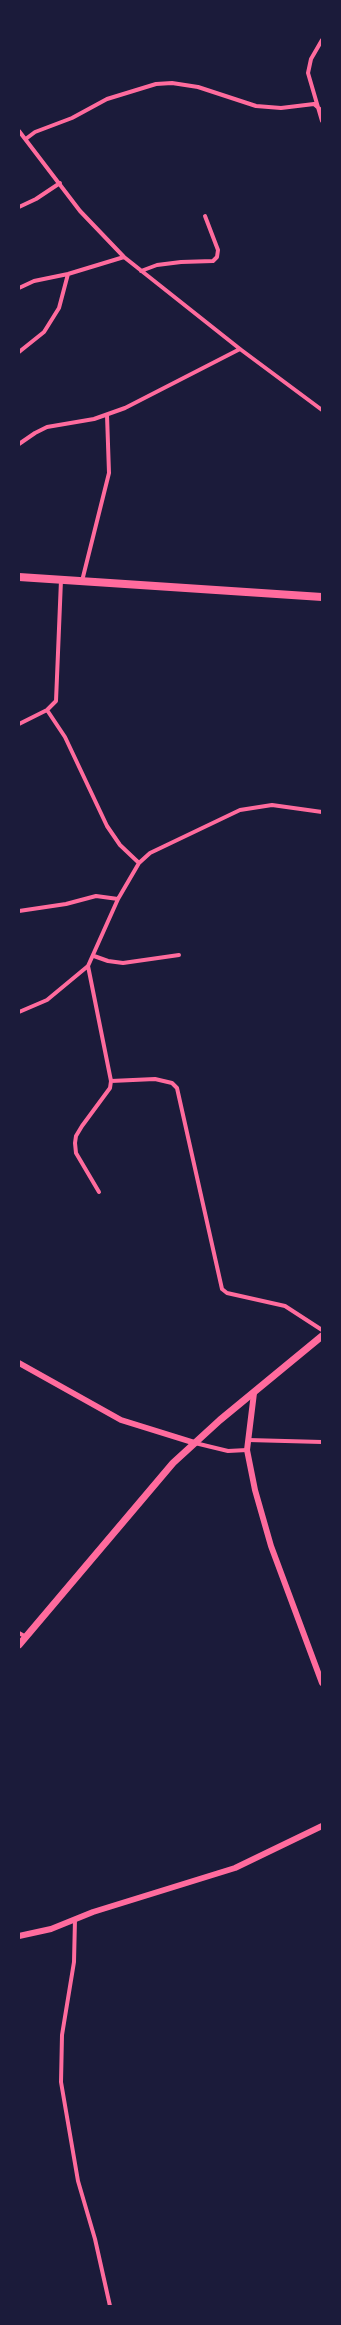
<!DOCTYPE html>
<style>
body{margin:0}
#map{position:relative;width:341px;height:2325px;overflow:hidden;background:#1b1b3a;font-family:"Sofia Sans Condensed",sans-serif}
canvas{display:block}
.frame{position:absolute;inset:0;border:20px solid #1b1b3a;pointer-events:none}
</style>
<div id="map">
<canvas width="341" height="2325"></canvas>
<div class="frame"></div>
</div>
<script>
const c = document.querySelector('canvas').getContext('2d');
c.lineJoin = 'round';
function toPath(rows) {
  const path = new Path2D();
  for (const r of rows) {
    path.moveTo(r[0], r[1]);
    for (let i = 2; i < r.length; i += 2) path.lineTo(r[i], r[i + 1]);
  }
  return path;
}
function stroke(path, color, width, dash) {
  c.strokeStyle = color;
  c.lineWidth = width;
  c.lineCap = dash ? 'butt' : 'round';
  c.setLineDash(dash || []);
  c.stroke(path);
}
stroke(toPath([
 [322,40,311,59,308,73,322,121],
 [19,131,80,211,124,257,240,349,322,410],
 [27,138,35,132,72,118,107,99,156,84,172,83,198,87,256,106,281,108,314,104,322,111],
 [19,207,36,199,60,183],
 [141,271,157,265,181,262,213,261,217,257,218,250,205,216],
 [19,288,34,281,68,274,124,257],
 [19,352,44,332,59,308,68,274],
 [19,444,35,433,47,427,94,419,125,408,240,349],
 [82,581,109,473,107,415],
 [47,710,65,737,107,826,120,845,139,863],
 [19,724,47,710,56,701,61,580],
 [19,911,66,904,96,896,118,899],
 [94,956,108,961,123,963,179,955],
 [88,966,111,1081,110,1088,82,1126,76,1136,75,1143,76,1153,99,1192],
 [19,1012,47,1000,88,966,118,899,139,863,150,853,240,810,272,805,322,812],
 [111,1081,155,1079,172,1083,177,1088,222,1289,227,1293,285,1306,322,1330],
 [248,1440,322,1442],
 [195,1443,228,1451,247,1450],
 [19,1633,26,1637],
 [75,1919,74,1962,62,2035,61,2082,78,2181,95,2239,110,2306]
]), '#ff6b9d', 4);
stroke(toPath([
 [19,1363,121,1420,195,1443],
 [254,1393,247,1450,255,1490,271,1546,322,1683],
 [19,1936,51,1929,93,1912,235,1868,322,1826]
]), '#ff6b9d', 6);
stroke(toPath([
 [19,1645,173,1463,220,1420,322,1336]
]), '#ff6b9d', 7);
stroke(toPath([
 [19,577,322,597]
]), '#ff6b9d', 8);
</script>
